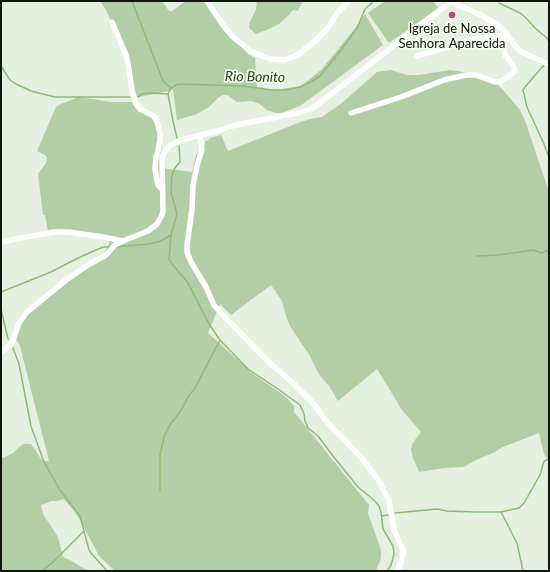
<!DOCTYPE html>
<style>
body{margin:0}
#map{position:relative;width:550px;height:572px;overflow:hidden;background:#e5f0e0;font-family:Lato,sans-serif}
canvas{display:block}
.frame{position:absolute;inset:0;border:2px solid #10140e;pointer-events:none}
</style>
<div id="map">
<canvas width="550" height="572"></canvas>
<div class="frame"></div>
</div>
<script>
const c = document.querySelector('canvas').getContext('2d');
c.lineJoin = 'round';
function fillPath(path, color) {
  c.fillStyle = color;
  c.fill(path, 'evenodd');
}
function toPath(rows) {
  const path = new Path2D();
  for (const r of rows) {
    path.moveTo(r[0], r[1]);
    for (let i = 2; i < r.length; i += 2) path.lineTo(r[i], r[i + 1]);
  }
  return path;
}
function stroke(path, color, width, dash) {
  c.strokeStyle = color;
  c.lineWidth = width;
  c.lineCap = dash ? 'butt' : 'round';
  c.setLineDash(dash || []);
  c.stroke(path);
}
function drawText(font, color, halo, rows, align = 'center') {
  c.font = font + ' Lato,sans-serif';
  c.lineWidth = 3.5;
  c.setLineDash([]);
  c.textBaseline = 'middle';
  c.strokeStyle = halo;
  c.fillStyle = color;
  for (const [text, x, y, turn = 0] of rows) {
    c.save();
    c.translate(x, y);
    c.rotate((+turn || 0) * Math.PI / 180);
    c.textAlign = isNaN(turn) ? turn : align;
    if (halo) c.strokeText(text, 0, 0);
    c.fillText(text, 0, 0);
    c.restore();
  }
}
fillPath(toPath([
 [100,1,162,1,169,11,172,11,186,1,207,1,216,16,248,54,255,58,257,87,276,90,300,86,310,79,322,69,352,32,365,14,383,45,300,106,281,113,276,113,267,110,258,103,251,101,237,102,227,95,223,95,218,98,209,107,197,114,177,120,173,90,135,98,126,64,118,38,106,10],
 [257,1,303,1,298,11,293,10,287,17,279,24,269,29,256,34,249,28,250,22,256,9],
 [385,1,433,1,438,8,389,43,368,13],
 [391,70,407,75,419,75,450,70,470,73,483,78,498,85,504,91,520,110,526,123,549,192,549,460,547,459,544,454,539,433,503,447,493,453,476,460,464,467,444,468,419,472,413,458,411,450,412,444,421,432,402,410,377,369,338,401,329,386,321,377,315,367,310,356,290,326,286,316,282,301,271,285,231,315,220,304,208,333,252,373,282,394,289,400,294,406,294,412,369,505,368,513,381,550,381,558,376,571,115,571,99,556,80,520,73,510,64,499,57,501,52,501,41,505,43,514,58,537,63,557,70,560,88,571,1,571,1,459,13,453,18,448,23,444,31,444,41,459,46,461,49,461,20,346,13,334,25,316,84,267,105,252,109,244,109,239,48,231,45,215,43,215,38,174,46,163,47,158,45,155,37,151,56,107,61,104,79,97,111,102,135,102,147,113,154,121,162,139,161,168,192,172,196,155,205,144,205,141,207,141,210,138,221,135,228,151,298,123,310,119,322,117,342,103,351,95,377,72]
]), '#b2cea6');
stroke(toPath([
 [132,1,163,81,171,88],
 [499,3,520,13,526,18,536,29,547,38,549,42],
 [548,60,549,59],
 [544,65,525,87,523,90,527,107,544,144,549,158],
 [1,66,10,80,16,84,31,91,55,97,130,97],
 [138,97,142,94,150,93,168,94],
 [177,138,173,121,168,94,171,88,178,84,243,86,271,90,286,90,300,87,309,83,320,76,341,50,357,28,365,9,374,1],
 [179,146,180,158,180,162,175,168,172,175,171,192,177,214,171,235,169,259,172,264,188,283,209,324,220,340,248,369,278,389,300,405,304,414,305,421,308,428,318,436,333,456,358,487,375,501,379,506,381,512,383,529,393,546,394,554,391,565,387,571],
 [115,247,149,244,161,241,171,235],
 [477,256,498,255,534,250,541,253,549,250],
 [1,292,51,272,76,259,96,250,103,247,109,247],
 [1,309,8,339],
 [13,348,19,364,31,426,44,462,60,490,80,516,89,550,91,553,107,571],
 [160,491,160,455,164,437,167,430,172,422,180,412,188,397,195,388,220,340],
 [501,512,517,543,523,571],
 [395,513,437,509,447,511,474,512,501,512,519,508,524,503,540,475,544,461,549,459],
 [381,516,389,515],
 [42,571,52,563,84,531]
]), '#8dba78', 1.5);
stroke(toPath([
 [207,1,216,15,225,28,232,36,250,51,265,57,271,59,285,60,293,57,299,54,314,42,328,28,338,12,349,1],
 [451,2,479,14,498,25,505,32,516,47,521,52,549,64],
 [112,22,126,55,128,64,132,90,136,104,140,109,154,116,157,122,160,133,160,140,158,151,156,157,155,169,157,181,158,185,162,189],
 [417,56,470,40,503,35,505,32],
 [351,113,401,97,444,80,466,75,476,75,492,81,496,82,501,81,513,73,515,70,512,64,505,55,504,49,503,35],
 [200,135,202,149,197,166,193,185,192,209,187,245,187,252,191,262,206,287,214,305,220,312,268,361,294,384,313,403,327,422,360,456,379,481,389,501,394,530,403,550,403,554,401,563,397,571],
 [1,242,53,232,69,232,103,237,123,241],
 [1,352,5,349,12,343,19,323,27,312,66,280,88,265,106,255,115,245,123,241,148,231,157,224,162,215,163,211,162,157,165,151,170,145,181,140,217,131,236,125,298,113,313,108,452,1]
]), '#fff', 5.5);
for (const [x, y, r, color] of [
 [452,15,4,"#c43d7d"]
]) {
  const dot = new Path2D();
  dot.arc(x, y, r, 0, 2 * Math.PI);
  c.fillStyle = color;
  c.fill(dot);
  stroke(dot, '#f2feed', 1.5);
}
drawText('13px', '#10140e', '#f2feed', [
 ["Igreja de Nossa",452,29],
 ["Senhora Aparecida",452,44]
]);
drawText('italic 14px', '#213e11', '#f2feed', [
 ["Rio Bonito",255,77,1]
]);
</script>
